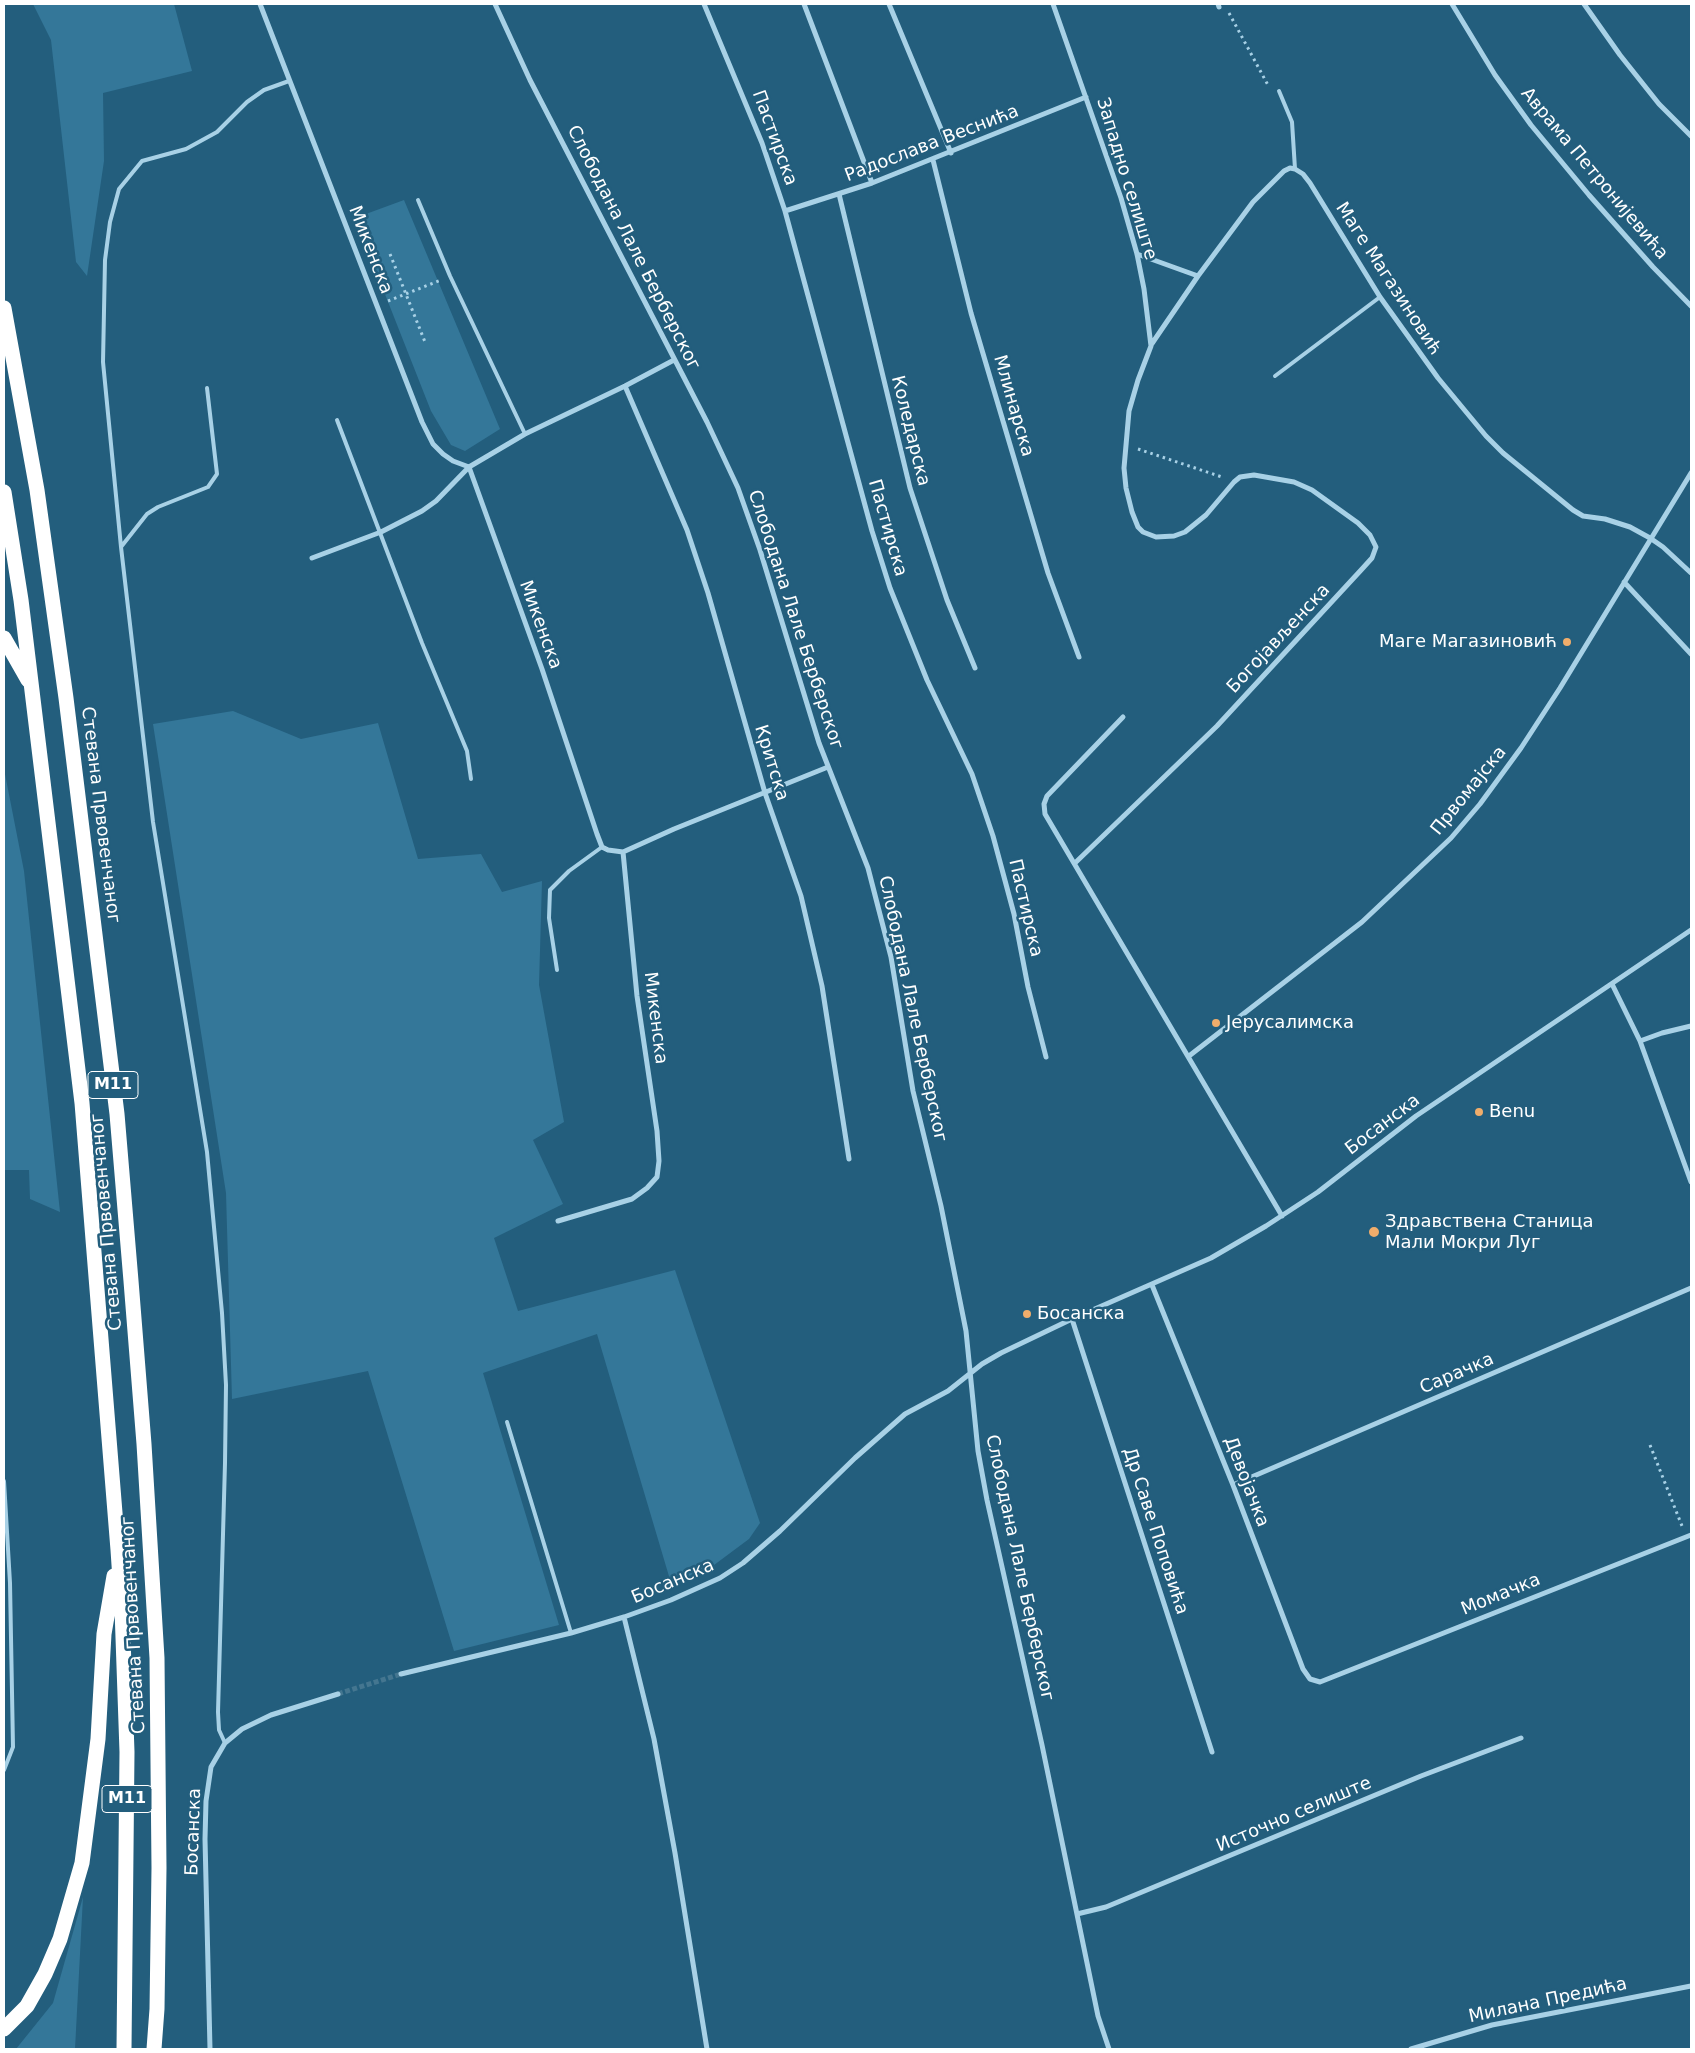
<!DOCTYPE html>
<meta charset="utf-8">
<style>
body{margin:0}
#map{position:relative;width:1695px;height:2053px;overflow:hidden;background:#235e7d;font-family:"DejaVu Sans",sans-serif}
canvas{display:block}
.frame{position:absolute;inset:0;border:5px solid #fff;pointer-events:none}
</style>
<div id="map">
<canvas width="1695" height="2053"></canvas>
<div class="frame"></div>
</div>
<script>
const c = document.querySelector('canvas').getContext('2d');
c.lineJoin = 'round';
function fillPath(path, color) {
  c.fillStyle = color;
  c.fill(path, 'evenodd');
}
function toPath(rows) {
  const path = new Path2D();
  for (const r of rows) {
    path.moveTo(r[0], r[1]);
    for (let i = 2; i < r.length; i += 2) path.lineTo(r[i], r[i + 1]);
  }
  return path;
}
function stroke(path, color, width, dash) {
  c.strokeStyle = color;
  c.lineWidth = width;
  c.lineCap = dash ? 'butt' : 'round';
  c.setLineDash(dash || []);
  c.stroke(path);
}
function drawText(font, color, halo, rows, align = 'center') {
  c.font = font + ' "DejaVu Sans",sans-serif';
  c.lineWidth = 5;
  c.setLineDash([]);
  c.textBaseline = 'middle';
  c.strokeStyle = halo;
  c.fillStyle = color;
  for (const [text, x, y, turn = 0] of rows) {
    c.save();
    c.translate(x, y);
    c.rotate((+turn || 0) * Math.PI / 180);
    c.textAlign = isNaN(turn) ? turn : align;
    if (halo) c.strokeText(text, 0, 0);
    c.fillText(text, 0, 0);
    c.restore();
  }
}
fillPath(toPath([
 [33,4,174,4,192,71,103,93,104,161,87,276,76,262,51,40],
 [404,200,500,429,465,451,451,445,431,411,355,218],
 [233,711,301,739,378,723,418,859,481,854,502,892,542,881,539,985,564,1122,533,1140,563,1204,494,1238,518,1311,675,1270,760,1523,749,1539,710,1568,671,1583,597,1334,483,1373,559,1625,454,1651,368,1371,232,1399,226,1193,153,724],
 [4,769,24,871,60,1212,30,1199,29,1170,4,1170],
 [83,1897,75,2049,16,2049,53,2003]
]), '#347799');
stroke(toPath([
 [338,1694,401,1674]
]), '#447690', 5, [5, 2.5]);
stroke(toPath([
 [1229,13,1269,87],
 [390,254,425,342],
 [388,301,441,280],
 [1138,449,1222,477],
 [1650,1445,1682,1526]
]), '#a8d1e6', 3, [2.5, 4]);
stroke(toPath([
 [1279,91,1292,122,1295,169],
 [418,200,450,276,525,434],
 [1275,376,1380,297],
 [207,388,217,474,208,487,158,507,147,514,121,547,153,822,207,1152,222,1313,226,1385,225,1463,218,1712,219,1730,225,1743],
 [337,420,422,643,467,751,471,779],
 [121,547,103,362,105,260,110,222,119,189,142,161,186,149,217,132,247,102,264,90,289,81],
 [557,970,549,918,550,890,569,871,602,847],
 [507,1422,571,1633],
 [4,1481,10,1583,13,1747,4,1770]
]), '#a8d1e6', 4);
stroke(toPath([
 [260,4,422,422,433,444,443,454,453,461,469,467,542,669,597,834,602,847,608,850,623,852],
 [495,4,530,80,707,422,738,488,760,550,819,743,868,868,891,957,913,1091,941,1206,966,1331,978,1451,987,1500,1042,1745,1098,2016,1109,2049],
 [704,4,762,143,785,211,872,531,890,588,927,680,972,774,993,836,1014,914,1028,987,1046,1057],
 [804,4,872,183],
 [889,4,951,153],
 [1053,4,1121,198,1137,254,1144,289,1151,346,1138,380,1129,411,1124,468,1126,488,1132,512,1138,527,1143,532,1156,537,1174,536,1185,532,1206,515,1234,482,1240,477,1254,475,1294,482,1312,490,1358,523,1370,535,1376,547,1372,558,1362,569,1217,726,1075,863],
 [1218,4,1219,7],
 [1452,4,1495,75,1531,125,1589,195,1653,267,1691,306],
 [1584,4,1620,55,1659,104,1691,136],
 [933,160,971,313,1048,573,1079,657],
 [839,194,910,488,947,600,975,668],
 [785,211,872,183,1086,97],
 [1137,254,1198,276],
 [1151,345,1198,276,1253,202,1284,171,1290,168,1295,169,1303,174,1310,183,1380,297,1438,378,1486,436,1503,453,1573,510,1583,516,1605,519,1630,527,1650,538,1663,547,1691,573],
 [625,386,687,530,708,593,765,793,801,896,822,986,849,1159],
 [312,558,381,532,422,511,436,501,469,467,525,434,625,386,674,360],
 [1624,582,1691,654],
 [1123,717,1047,796,1044,804,1045,814,1282,1216],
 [623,852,674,829,828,767],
 [1612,984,1640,1041,1691,1182],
 [1640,1041,1662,1033,1691,1026],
 [1189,1056,1362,922,1451,838,1480,804,1521,748,1560,688,1691,473],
 [558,1221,632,1199,647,1188,657,1177,659,1161,657,1131,637,996,623,852],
 [1152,1285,1233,1485,1303,1669,1310,1679,1320,1682,1691,1535],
 [1072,1319,1212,1752],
 [1233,1485,1691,1288],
 [624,1617,654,1739,675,1853,707,2049],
 [401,1674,571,1633,624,1617,671,1600,720,1578,743,1563,780,1531,855,1458,905,1414,948,1391,982,1364,1001,1353,1072,1319,1211,1258,1266,1226,1318,1192,1416,1116,1691,930],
 [1077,1914,1106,1907,1421,1776,1521,1738],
 [210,2049,205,1839,206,1801,211,1767,225,1743,242,1729,271,1715,338,1694],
 [1411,2049,1492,2025,1691,1986]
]), '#a8d1e6', 5);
stroke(toPath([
 [4,308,37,490,66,698,117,1114,131,1281,144,1444,157,1658,159,1868,157,2009,154,2049],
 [4,492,21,600,82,1103,118,1550,122,1609,127,1752,124,2049],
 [4,638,28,680],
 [4,2029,27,2006,45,1974,60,1939,82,1863,98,1739,104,1634,114,1576]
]), '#fff', 15);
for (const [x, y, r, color] of [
 [1567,642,5,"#f0ad6b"],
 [1216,1023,5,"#f0ad6b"],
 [1479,1112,5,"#f0ad6b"],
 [1374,1232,6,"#f0ad6b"],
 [1027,1314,5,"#f0ad6b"]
]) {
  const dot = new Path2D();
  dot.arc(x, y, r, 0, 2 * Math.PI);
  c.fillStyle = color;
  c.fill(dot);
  stroke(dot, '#235e7d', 2);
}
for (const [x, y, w] of [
 [113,1085,50],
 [127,1799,50]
]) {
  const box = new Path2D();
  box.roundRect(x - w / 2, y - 13.5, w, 27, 4);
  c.fillStyle = '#235e7d';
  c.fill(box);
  stroke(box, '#fff', 1);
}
drawText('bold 16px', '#fff', null, [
 ["M11",113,1085],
 ["M11",127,1799]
]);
drawText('18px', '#fff', '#235e7d', [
 ["Пастирска",774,138,70],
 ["Радослава Веснића",932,144,-21],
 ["Аврама Петронијевића",1594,174,50],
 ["Западно селиште",1126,179,73],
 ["Слободана Лале Берберског",633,248,63],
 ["Микенска",370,250,69],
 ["Маге Магазиновић",1388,279,57],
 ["Млинарска",1013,406,74],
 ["Коледарска",910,431,76],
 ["Пастирска",887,528,74],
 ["Слободана Лале Берберског",795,620,72],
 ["Микенска",540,625,70],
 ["Богојављенска",1279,639,-47],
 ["Критска",771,763,73],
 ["Првомајска",1469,791,-51],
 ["Стевана Првовенчаног",100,815,83],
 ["Пастирска",1025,908,77],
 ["Слободана Лале Берберског",912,1009,78],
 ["Микенска",655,1018,83],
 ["Босанска",1383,1125,-37],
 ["Стевана Првовенчаног",107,1222,-95],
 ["Сарачка",1457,1374,-23],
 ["Девојачка",1246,1482,69],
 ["Др Саве Поповића",1155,1531,72],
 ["Слободана Лале Берберског",1019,1568,78],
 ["Босанска",673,1582,-23],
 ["Момачка",1501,1595,-22],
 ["Стевана Првовенчаног",134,1625,-93],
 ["Источно селиште",1294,1815,-23],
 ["Босанска",194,1832,-88],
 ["Милана Предића",1548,2001,-12]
]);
drawText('18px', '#fff', '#235e7d', [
 ["Маге Магазиновић",1557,642,"right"],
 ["Јерусалимска",1226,1023],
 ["Benu",1489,1112],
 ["Здравствена Станица",1385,1222],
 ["Мали Мокри Луг",1385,1243],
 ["Босанска",1037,1314]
], 'left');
</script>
